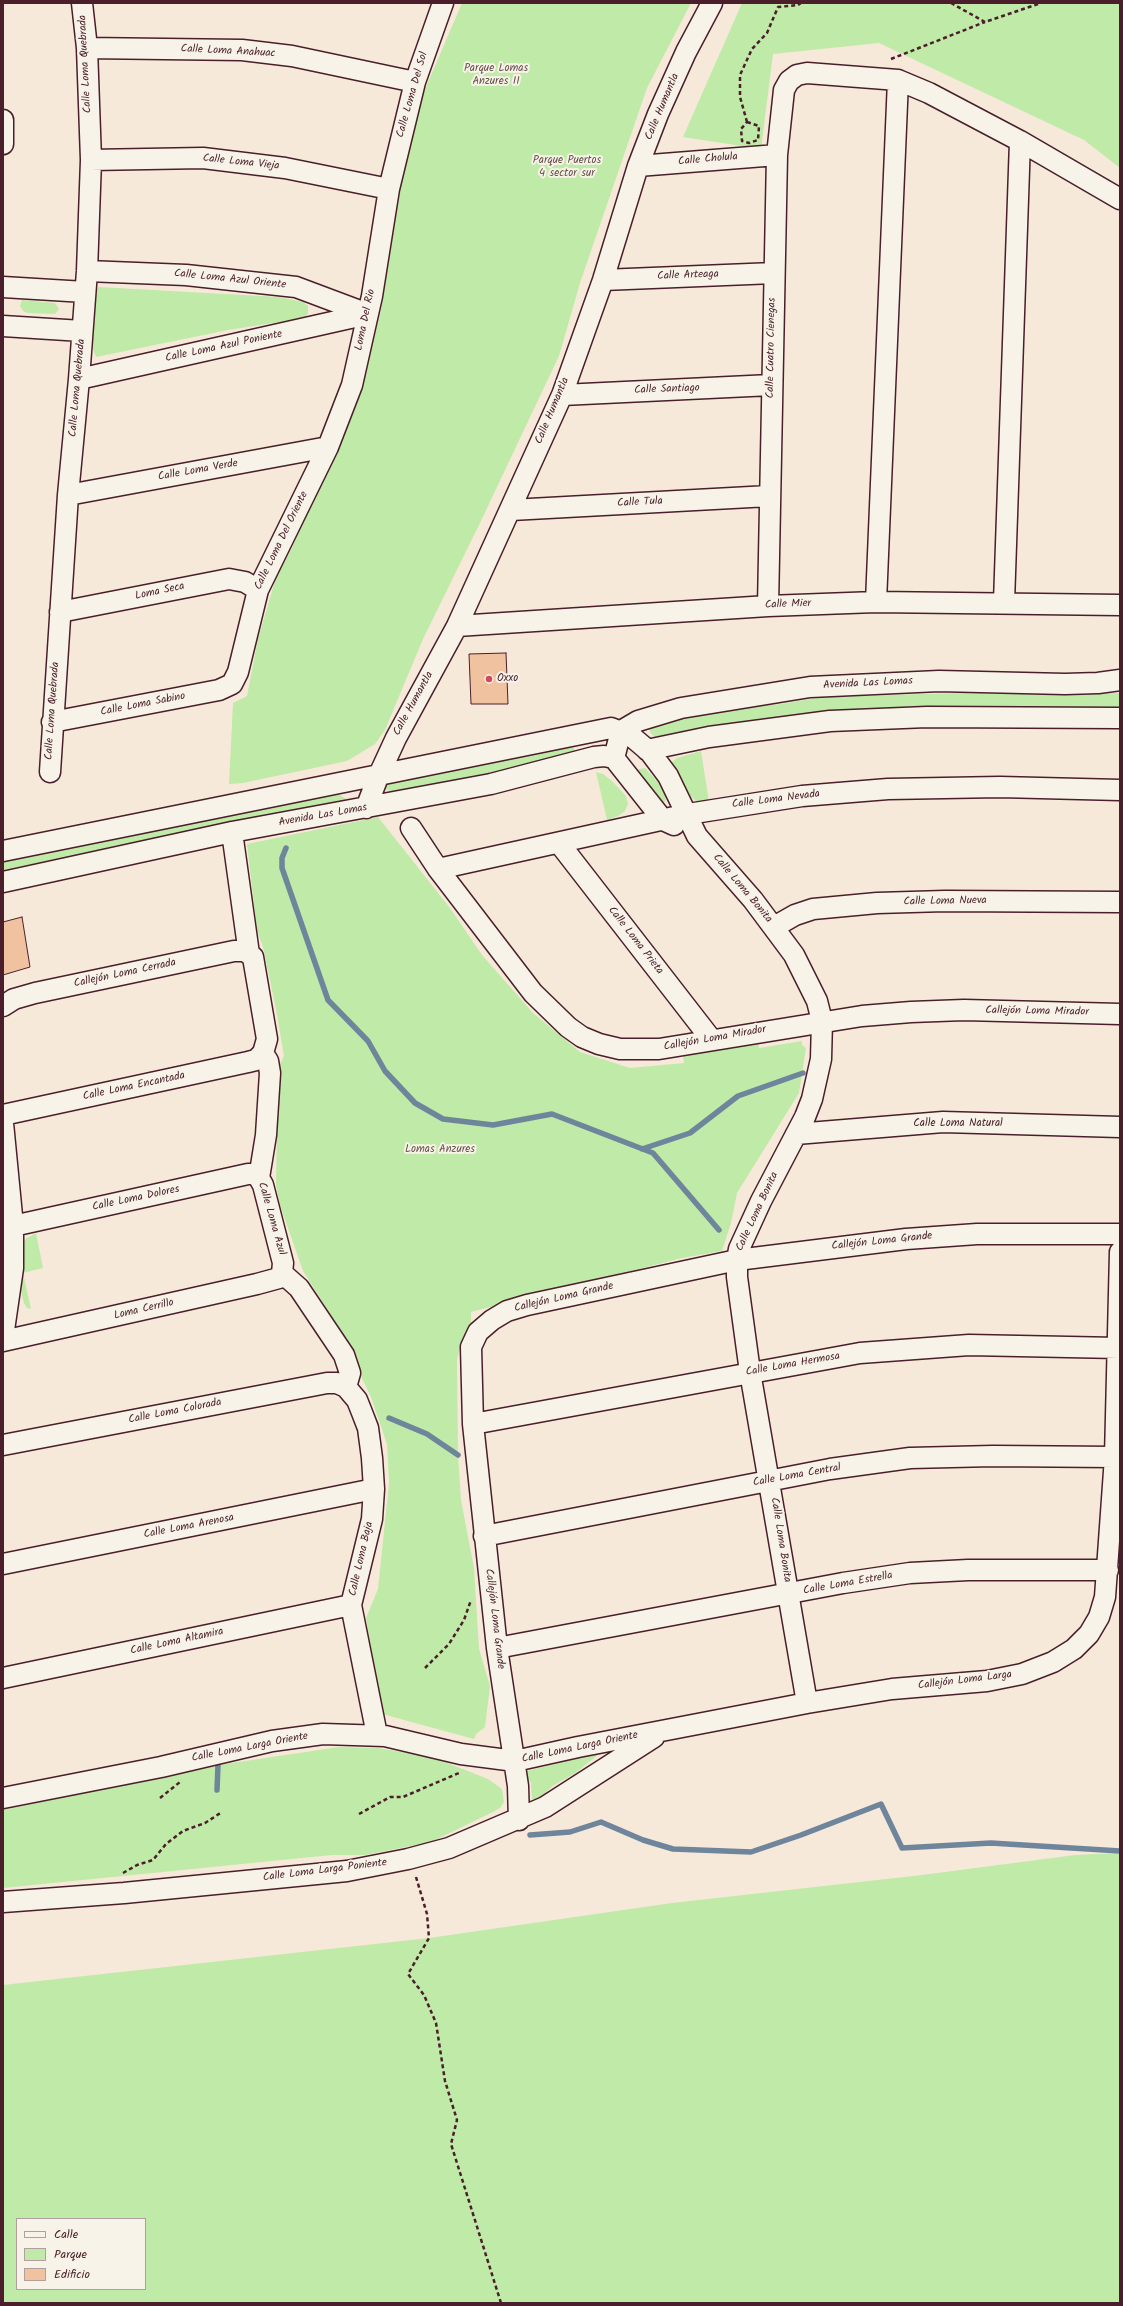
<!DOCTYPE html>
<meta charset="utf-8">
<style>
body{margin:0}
#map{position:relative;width:1123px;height:2306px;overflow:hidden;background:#f6e9da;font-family:Kalam,sans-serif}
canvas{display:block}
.frame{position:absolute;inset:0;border:4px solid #4a1f2b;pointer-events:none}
.legend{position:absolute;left:16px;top:2218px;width:130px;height:72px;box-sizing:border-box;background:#f7f3e8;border:1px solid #b29e9c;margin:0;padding:5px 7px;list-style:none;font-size:12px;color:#4a1f2b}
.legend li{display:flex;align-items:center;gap:8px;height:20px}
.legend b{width:20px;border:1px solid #b29e9c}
</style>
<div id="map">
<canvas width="1123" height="2306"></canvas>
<div class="frame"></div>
<ul class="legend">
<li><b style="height:5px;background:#f7f3e8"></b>Calle</li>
<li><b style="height:11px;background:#c0eaa7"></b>Parque</li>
<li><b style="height:11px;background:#f0c2a0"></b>Edificio</li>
</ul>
</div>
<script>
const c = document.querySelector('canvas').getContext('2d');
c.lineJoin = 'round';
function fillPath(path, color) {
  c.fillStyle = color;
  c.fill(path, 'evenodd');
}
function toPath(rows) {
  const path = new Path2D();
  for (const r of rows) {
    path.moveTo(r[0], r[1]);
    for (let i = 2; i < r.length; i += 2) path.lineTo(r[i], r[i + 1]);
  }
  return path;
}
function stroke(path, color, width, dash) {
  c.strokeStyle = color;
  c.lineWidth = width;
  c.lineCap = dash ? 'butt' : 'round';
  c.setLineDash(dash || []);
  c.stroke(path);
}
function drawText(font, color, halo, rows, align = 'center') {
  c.font = font + ' Kalam,sans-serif';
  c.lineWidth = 4;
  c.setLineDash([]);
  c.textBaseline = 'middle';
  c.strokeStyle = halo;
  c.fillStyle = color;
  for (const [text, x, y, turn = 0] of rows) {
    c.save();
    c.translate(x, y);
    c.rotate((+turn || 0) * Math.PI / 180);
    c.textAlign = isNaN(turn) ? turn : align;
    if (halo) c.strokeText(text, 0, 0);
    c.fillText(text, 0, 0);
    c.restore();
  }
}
fillPath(toPath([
 [462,3,691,3,647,88,580,283,559,356,479,525,423,639,385,730,375,744,347,761,243,783,229,784,233,703,247,696,258,639,276,577,292,548,314,490,356,406,381,310,396,193,423,94],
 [742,3,1120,3,1120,168,1084,140,879,43,773,54,761,149,683,137],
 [99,287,279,297,303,302,308,306,308,313,305,318,228,330,96,357,91,344,95,290],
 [22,300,55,303,59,309,55,314,28,313,23,311,20,306],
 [991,692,1120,693,1120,708,1003,707,747,723,655,737,650,732,650,727,661,723,746,707,781,704,821,697],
 [572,746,576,752,571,756,395,793,385,789,388,781],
 [701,751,709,802,698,803,689,795,673,768,672,762,677,758],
 [645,768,667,792,665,802,656,801,636,773,639,769],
 [596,772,603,774,612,781,626,796,628,804,625,811,618,816,607,820],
 [337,793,346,799,344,802,3,870,3,858],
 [378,817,450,908,482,955,533,1013,580,1052,630,1068,684,1063,683,1055,758,1042,759,1048,802,1041,802,1045,806,1048,799,1093,737,1193,731,1223,722,1251,682,1258,471,1312,471,1323,462,1340,457,1360,458,1455,461,1500,474,1568,479,1649,490,1686,485,1727,476,1734,474,1739,382,1714,366,1618,378,1589,389,1483,387,1444,371,1397,334,1320,303,1271,280,1205,276,1185,278,1068,284,1056,276,1009,263,947,257,931,247,844],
 [36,1233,43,1268,23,1273,31,1309,27,1308,24,1303,21,1292,22,1241],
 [339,1747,378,1748,432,1757,488,1779,502,1789,504,1802,501,1807,495,1811,431,1842,365,1855,332,1855,3,1888,3,1810,218,1765],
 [594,1754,598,1755,574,1774,554,1785,538,1799,532,1799,531,1783,523,1772],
 [1120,1853,1120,2303,3,2303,3,1985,429,1938,672,1903,922,1875,1075,1855],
 [17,2219,145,2219,145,2289,17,2289]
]), '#c0eaa7');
stroke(toPath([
 [286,848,282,858,282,868,328,1000,368,1041,385,1071,415,1103,443,1119,493,1125,552,1114,653,1153,719,1230],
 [642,1149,690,1133,738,1096,803,1073],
 [389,1418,427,1434,458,1455],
 [217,1790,218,1765],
 [530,1835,570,1832,601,1822,643,1840,673,1849,751,1852,801,1835,881,1804,902,1848,991,1843,1120,1851]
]), '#6e859c', 5.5);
const building = toPath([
 [506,653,508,704,471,704,469,654,506,653],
 [22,917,30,967,3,975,3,922,22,917]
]);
fillPath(building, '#f0c2a0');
stroke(building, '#4a1f2b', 1);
const minor = toPath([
 [87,48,242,50,292,56,415,82],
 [3,120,3,144],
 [91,160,203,158,285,168,389,189],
 [638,166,777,155],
 [87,271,186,275,296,287,368,314],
 [603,280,774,273],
 [3,287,85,292],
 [3,326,82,331],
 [79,379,368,314],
 [562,395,771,385],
 [68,495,328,447],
 [511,510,769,496],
 [876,602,898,80],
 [1004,602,1020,141],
 [768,606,777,155,784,90,789,81,797,75,807,73,898,80,929,93,1020,141,1120,199],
 [60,612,229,579,245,582,258,590],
 [457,626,768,606,876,602,1120,605],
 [52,722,219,690,232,684,238,672,258,590,328,447,352,385,372,296,389,189,415,82,443,3],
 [647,750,709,737,830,721,927,717,1120,718],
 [614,758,621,731,638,721,681,708,810,687,939,681,1065,684,1098,683,1120,680],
 [614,758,663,820,674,825],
 [50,772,68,495,79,379,87,271,91,160,87,48,82,3],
 [366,808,378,777,396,738,457,626,562,395,603,280,638,166,658,114,686,52,712,3],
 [411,828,438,869,533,993,568,1027,582,1037,599,1044,620,1049,659,1049,862,1016,911,1012,964,1010,1120,1014],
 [232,832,249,954],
 [559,843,711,1039],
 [3,851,611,728,631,736,650,752,668,776,697,836,753,900,794,955,817,1001,822,1021,821,1059,812,1099,805,1117,761,1201,739,1249,737,1260,737,1277,750,1372,807,1703],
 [438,869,688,814,802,796,888,789,1000,787,1120,790],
 [3,882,232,832,491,784,594,757,604,756,614,758],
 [774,927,795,915,813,909,877,903,945,901,1120,902],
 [3,1006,14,999,35,993,234,951,245,951,253,957,254,963,267,1039,263,1053],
 [3,1115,248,1062,256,1060,263,1053],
 [3,1123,13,1226,13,1268,3,1337],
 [796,1134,943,1122,1120,1127],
 [13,1226,248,1174,254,1174,259,1178],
 [282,1273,299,1288,344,1355,350,1373,346,1387],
 [3,1341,257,1284,279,1278,282,1273,283,1263,263,1185,259,1178,266,1135,270,1073,268,1061,263,1053],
 [473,1424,860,1353,969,1345,1118,1348],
 [3,1445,327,1383,337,1383,346,1387,357,1400,361,1410,368,1428,372,1458,374,1489,372,1519,351,1605,377,1735],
 [484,1536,830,1469,910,1458,993,1456,1115,1457],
 [3,1564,374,1489],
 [497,1648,843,1583,910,1573,968,1570,1108,1570],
 [3,1678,351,1605],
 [3,1798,161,1767,272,1741,323,1734,385,1736,461,1754,515,1761,578,1747,807,1703,892,1689,987,1681,1022,1674,1053,1662,1074,1649,1089,1634,1099,1617,1105,1597,1115,1457,1120,1252],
 [519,1820,518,1786,497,1648,473,1424,471,1347,478,1332,492,1320,507,1311,527,1305,737,1260,906,1239,977,1234,1120,1234],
 [3,1902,124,1893,347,1871,408,1859,449,1848,545,1807,654,1737]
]);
stroke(minor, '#4a1f2b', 23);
stroke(toPath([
 [951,3,985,22,1041,3],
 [891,59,985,22],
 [747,122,740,97,740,75,752,49,767,33,778,7,798,5,801,3],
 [747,122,759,126,758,140,749,143,742,141,741,129,747,122],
 [425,1668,449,1644,464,1620,471,1600],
 [160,1798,180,1782],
 [359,1814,390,1797,403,1797,459,1773],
 [123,1873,137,1865,153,1860,166,1844,183,1831,205,1823,222,1812],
 [416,1877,427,1914,429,1938,408,1974,424,1995,436,2023,445,2081,457,2120,451,2144,501,2303]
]), '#4a1f2b', 2.5, [4, 3]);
stroke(minor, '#f7f3e8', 20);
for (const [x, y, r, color] of [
 [489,679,4,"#d1495b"]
]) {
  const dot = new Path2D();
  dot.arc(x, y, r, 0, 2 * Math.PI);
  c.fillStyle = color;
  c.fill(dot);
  stroke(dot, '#f7f3e8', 1.5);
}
drawText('11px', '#4a1f2b', '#f7f3e8', [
 ["Calle Loma Anahuac",228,52,3],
 ["Calle Loma Quebrada",86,64,-93],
 ["Calle Loma Del Sol",413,95,-74],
 ["Calle Humantla",663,107,-67],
 ["Calle Cholula",708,160,-5],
 ["Calle Loma Vieja",241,163,6],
 ["Calle Arteaga",688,276,-2],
 ["Calle Loma Azul Oriente",230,280,6],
 ["Loma Del Rio",366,320,-78],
 ["Calle Loma Azul Poniente",224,347,-12],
 ["Calle Cuatro Cienegas",772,348,-89],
 ["Calle Loma Quebrada",78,388,-85],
 ["Calle Santiago",667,390,-2],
 ["Calle Humantla",553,411,-67],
 ["Calle Loma Verde",198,471,-10],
 ["Calle Tula",640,503,-3],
 ["Calle Loma Del Oriente",282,541,-64],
 ["Loma Seca",160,592,-12],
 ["Calle Mier",788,605,-2],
 ["Avenida Las Lomas",868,684,-3],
 ["Calle Humantla",414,704,-61],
 ["Calle Loma Sabino",143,705,-11],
 ["Calle Loma Quebrada",53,711,-86],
 ["Calle Loma Nevada",776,800,-7],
 ["Avenida Las Lomas",323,816,-10],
 ["Calle Loma Bonita",742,889,50],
 ["Calle Loma Nueva",945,902,-1],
 ["Calle Loma Prieta",635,941,52],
 ["Callejón Loma Cerrada",125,974,-12],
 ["Callejón Loma Mirador",1037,1012,1],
 ["Callejón Loma Mirador",715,1039,-10],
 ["Calle Loma Encantada",134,1087,-12],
 ["Calle Loma Natural",958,1124],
 ["Calle Loma Dolores",136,1199,-12],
 ["Calle Loma Bonita",758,1212,-65],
 ["Calle Loma Azul",271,1219,74],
 ["Callejón Loma Grande",882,1242,-6],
 ["Callejón Loma Grande",564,1298,-13],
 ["Loma Cerrillo",144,1310,-13],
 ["Calle Loma Hermosa",793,1365,-10],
 ["Calle Loma Colorada",175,1412,-11],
 ["Calle Loma Central",797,1476,-10],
 ["Calle Loma Arenosa",189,1527,-11],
 ["Calle Loma Bonita",780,1540,81],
 ["Calle Loma Baja",362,1559,-77],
 ["Calle Loma Estrella",848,1584,-10],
 ["Callejón Loma Grande",494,1619,83],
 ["Calle Loma Altamira",177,1642,-12],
 ["Callejón Loma Larga",965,1681,-7],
 ["Calle Loma Larga Oriente",250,1748,-11],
 ["Calle Loma Larga Oriente",580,1748,-12],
 ["Calle Loma Larga Poniente",325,1871,-7]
]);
drawText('11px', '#68524a', '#f7f3e8', [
 ["Parque Lomas",496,69],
 ["Anzures II",496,82],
 ["Parque Puertos",567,161],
 ["4 sector sur",567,174],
 ["Lomas Anzures",440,1150]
]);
drawText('11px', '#4a1f2b', '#f7f3e8', [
 ["Oxxo",497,679]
], 'left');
</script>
